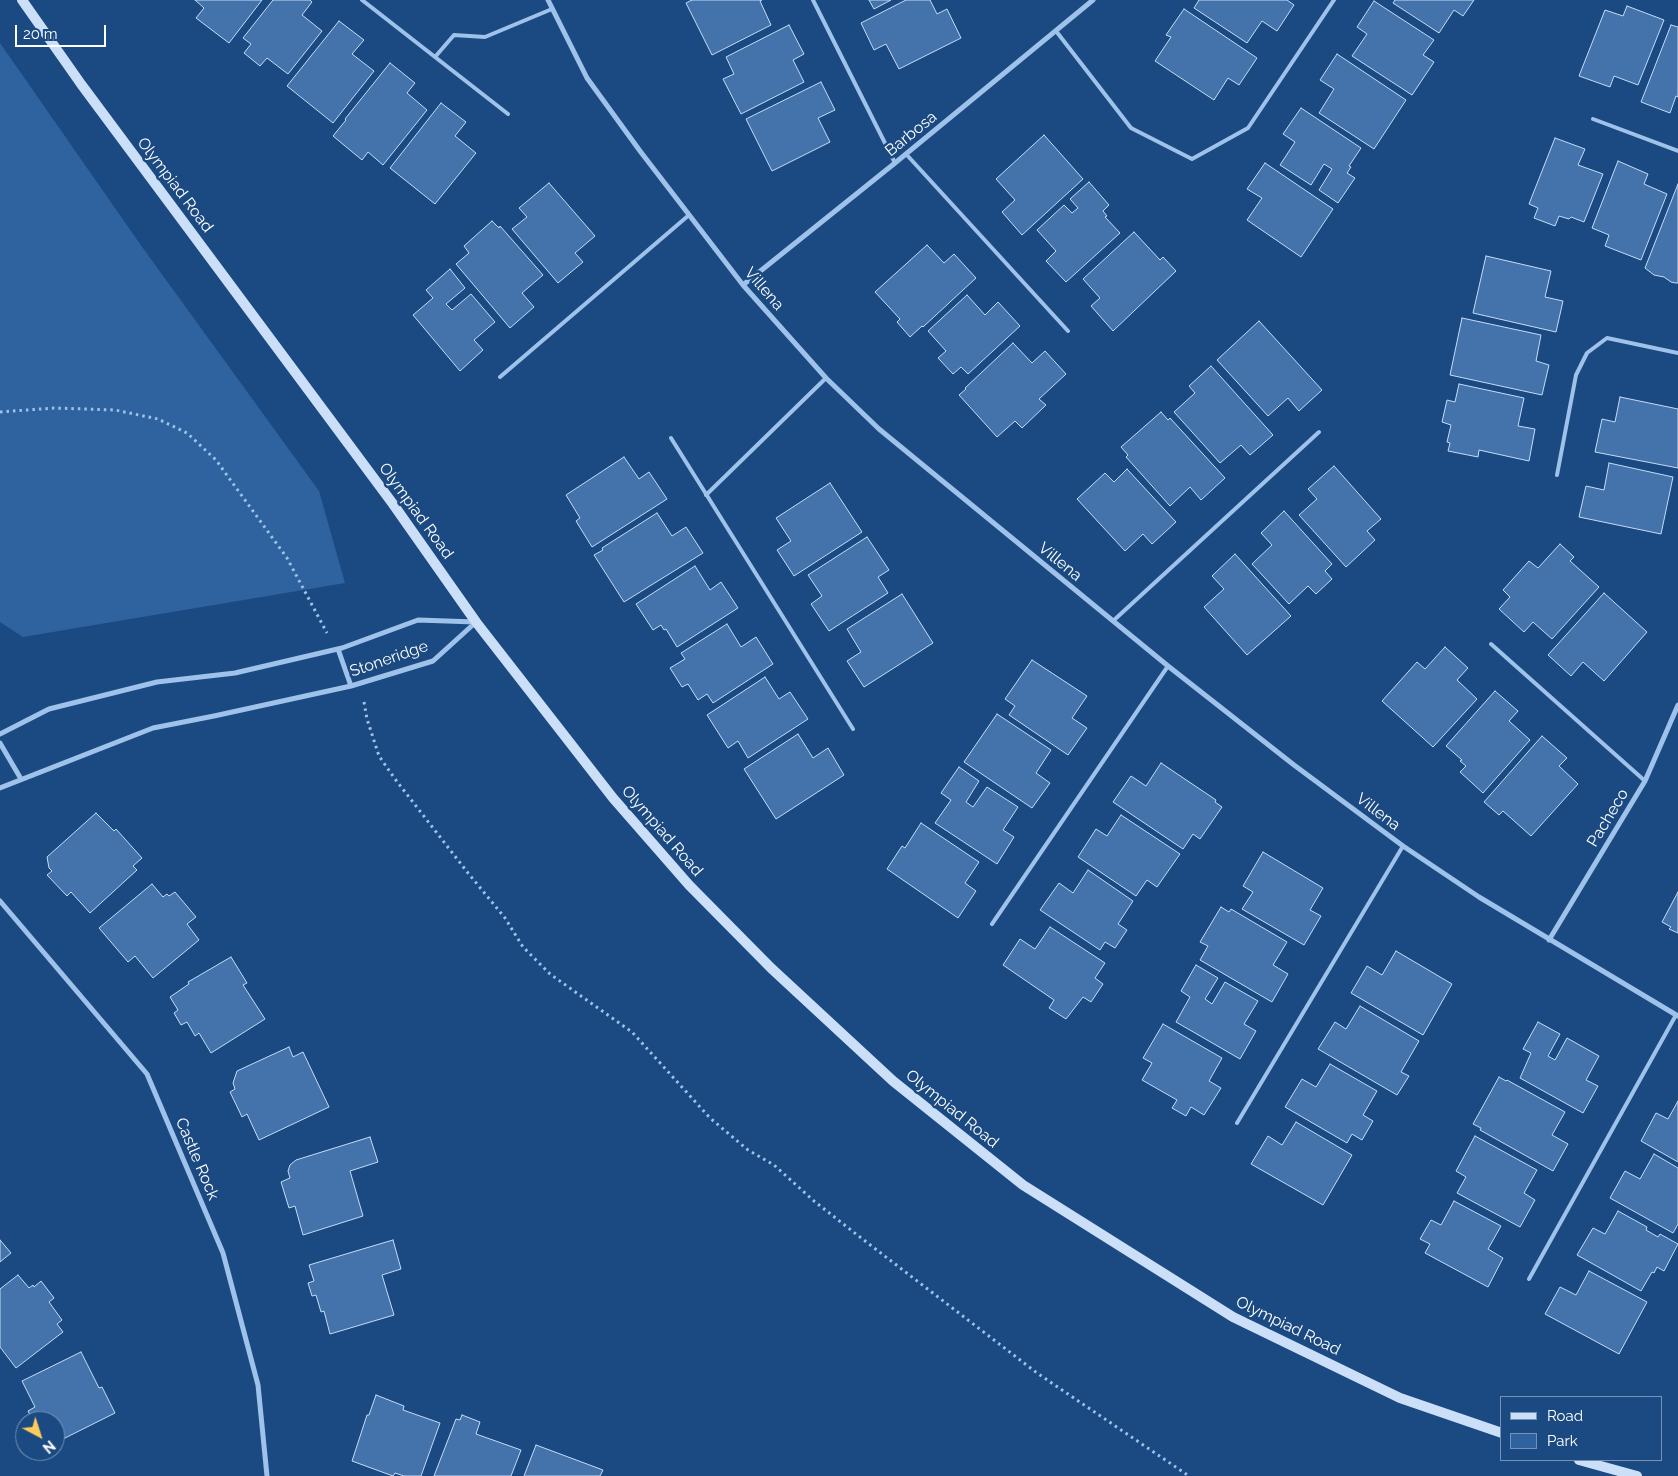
<!DOCTYPE html>
<style>
body{margin:0}
#map{position:relative;width:1678px;height:1476px;overflow:hidden;background:#1b4a82;font-family:Raleway,sans-serif}
canvas{display:block}
.legend{position:absolute;left:1500px;top:1396px;width:162px;height:65px;box-sizing:border-box;background:#1b4a82;border:1px solid #7692b4;margin:0;padding:6px 9px;list-style:none;font-size:15px;color:#fff}
.legend li{display:flex;align-items:center;gap:10px;height:25px}
.legend b{width:25px;border:1px solid #7692b4}
.north{position:absolute;left:15px;top:1411px;width:50px;height:50px;box-sizing:border-box;background:#1b4a82;border:1px solid #7692b4;border-radius:50%;rotate:140deg;font-size:14px;font-weight:700;line-height:20px;text-align:center;color:#fff}
.north::after{content:'';display:block;margin:auto;width:18px;height:22px;background:#fccb5c;clip-path:polygon(50% 0,100% 100%,50% 72%,0 100%)}
.scale{position:absolute;left:15px;top:25px;width:91px;height:22px;box-sizing:border-box;border:2px solid #fff;border-top:0;padding-left:6px;font-size:15px;line-height:18px;white-space:nowrap;color:#fff;-webkit-text-stroke:4px #1b4a82;paint-order:stroke}
</style>
<div id="map">
<canvas width="1678" height="1476"></canvas>
<ul class="legend">
<li><b style="height:6px;background:#cbdff8"></b>Road</li>
<li><b style="height:14px;background:#2e63a0"></b>Park</li>
</ul>
<div class="north">N</div>
<div class="scale">20 m</div>
</div>
<script>
const c = document.querySelector('canvas').getContext('2d');
c.lineJoin = 'round';
function fillPath(path, color) {
  c.fillStyle = color;
  c.fill(path, 'evenodd');
}
function toPath(rows) {
  const path = new Path2D();
  for (const r of rows) {
    path.moveTo(r[0], r[1]);
    for (let i = 2; i < r.length; i += 2) path.lineTo(r[i], r[i + 1]);
  }
  return path;
}
function stroke(path, color, width, dash) {
  c.strokeStyle = color;
  c.lineWidth = width;
  c.lineCap = dash ? 'butt' : 'round';
  c.setLineDash(dash || []);
  c.stroke(path);
}
function drawText(font, color, halo, rows, align = 'center') {
  c.font = font + ' Raleway,sans-serif';
  c.lineWidth = 5;
  c.setLineDash([]);
  c.textBaseline = 'middle';
  c.strokeStyle = halo;
  c.fillStyle = color;
  for (const [text, x, y, turn = 0] of rows) {
    c.save();
    c.translate(x, y);
    c.rotate((+turn || 0) * Math.PI / 180);
    c.textAlign = isNaN(turn) ? turn : align;
    if (halo) c.strokeText(text, 0, 0);
    c.fillText(text, 0, 0);
    c.restore();
  }
}
fillPath(toPath([
 [0,43,140,244,319,491,345,583,23,637,0,622]
]), '#2e63a0');
const building = toPath([
 [195,0,262,0,229,43,196,18,204,8,195,0],
 [273,0,310,0,312,2,302,15,322,31,288,74,267,58,260,66,244,53,251,44,243,38,273,0],
 [692,0,762,0,760,1,771,25,712,55,686,3,692,0],
 [869,0,891,0,874,9,869,0],
 [906,0,930,0,937,14,947,9,961,38,899,69,886,44,874,50,861,23,906,0],
 [1199,0,1287,0,1294,5,1277,31,1262,21,1247,43,1194,8,1199,0],
 [1395,0,1474,0,1463,16,1454,10,1439,33,1393,3,1395,0],
 [1374,1,1434,40,1423,55,1434,62,1412,95,1352,56,1367,34,1357,27,1374,1],
 [1627,6,1664,20,1638,85,1614,76,1610,87,1579,76,1605,10,1623,16,1627,6],
 [1184,9,1257,58,1239,85,1228,78,1214,100,1155,61,1171,37,1166,35,1184,9],
 [339,21,364,40,352,54,374,71,333,123,287,86,339,21],
 [789,25,804,54,793,60,804,82,741,114,723,79,734,74,726,57,789,25],
 [1671,25,1678,27,1678,97,1676,96,1670,113,1641,102,1671,25],
 [1337,54,1406,100,1374,149,1319,113,1334,89,1320,80,1337,54],
 [390,63,415,83,407,93,427,110,383,165,368,152,362,160,333,136,346,120,345,119,390,63],
 [821,82,835,110,818,118,830,142,772,171,746,119,821,82],
 [441,103,466,122,455,136,476,153,435,204,390,168,441,103],
 [1301,108,1361,148,1349,166,1351,167,1347,173,1355,178,1338,203,1319,190,1332,169,1324,164,1311,185,1280,165,1295,142,1283,134,1301,108],
 [1044,135,1083,179,1022,235,1002,212,1015,200,996,179,1044,135],
 [1555,138,1585,149,1578,165,1603,174,1584,222,1571,217,1569,219,1559,216,1555,226,1534,218,1538,208,1529,204,1555,138],
 [1618,161,1648,174,1644,184,1667,194,1641,260,1605,246,1609,235,1592,228,1618,161],
 [1265,163,1333,209,1301,257,1247,220,1262,198,1247,189,1265,163],
 [1089,182,1109,205,1103,211,1107,216,1105,217,1120,233,1066,282,1046,261,1056,251,1037,230,1064,205,1072,213,1078,208,1070,199,1089,182],
 [549,183,595,236,575,253,583,262,558,283,512,229,527,217,519,208,549,183],
 [1678,184,1678,283,1676,283,1671,282,1664,277,1654,275,1645,268,1678,184],
 [492,221,499,228,500,226,543,275,522,293,534,307,510,328,456,264,469,253,464,246,492,221],
 [1134,232,1160,260,1163,257,1176,271,1113,331,1091,306,1100,298,1083,279,1134,232],
 [927,245,944,263,954,254,976,278,923,327,922,326,910,337,897,322,900,319,875,292,927,245],
 [1486,256,1551,271,1545,297,1563,301,1556,332,1473,313,1486,256],
 [450,269,465,288,446,304,452,310,471,294,495,322,474,340,483,350,460,371,413,315,433,298,426,290,450,269],
 [967,295,985,315,998,302,1020,326,968,374,961,367,953,374,938,358,946,351,928,331,967,295],
 [1462,318,1541,335,1536,361,1549,365,1542,395,1450,375,1462,318],
 [1259,321,1322,390,1299,411,1288,398,1268,416,1217,360,1259,321],
 [1013,343,1032,363,1045,351,1066,374,1039,399,1046,405,1022,428,1015,421,997,437,959,395,966,389,965,388,1013,343],
 [1211,366,1273,435,1250,455,1241,445,1220,463,1174,412,1195,393,1189,386,1211,366],
 [1459,384,1524,398,1518,426,1535,429,1529,461,1479,450,1478,457,1448,451,1450,443,1447,442,1451,425,1442,422,1447,400,1455,402,1459,384],
 [1620,397,1678,409,1678,468,1595,452,1602,419,1615,422,1620,397],
 [1161,412,1168,420,1170,418,1225,478,1201,500,1190,487,1170,506,1126,457,1128,455,1121,447,1161,412],
 [624,457,639,479,649,472,667,499,592,547,576,521,580,518,566,495,624,457],
 [1609,463,1673,477,1661,534,1579,517,1586,486,1604,490,1609,463],
 [1334,466,1381,519,1367,531,1375,540,1346,567,1299,515,1317,499,1308,489,1334,466],
 [1127,469,1176,522,1152,544,1143,534,1125,551,1077,499,1105,473,1114,482,1127,469],
 [830,483,862,532,794,576,777,550,791,541,776,518,830,483],
 [1284,511,1332,564,1325,571,1332,579,1316,594,1308,586,1289,604,1252,564,1272,545,1261,533,1284,511],
 [657,513,672,536,686,527,703,553,624,602,594,555,603,550,602,548,657,513],
 [867,537,889,570,878,577,888,593,829,631,811,604,822,596,808,575,867,537],
 [1560,544,1574,557,1570,561,1599,587,1552,639,1533,622,1524,632,1499,609,1510,597,1503,590,1529,561,1538,568,1560,544],
 [1235,554,1291,616,1247,655,1204,607,1224,589,1212,576,1235,554],
 [695,566,710,590,721,582,738,608,677,647,666,629,664,630,661,625,653,630,636,604,695,566],
 [1604,593,1647,632,1604,681,1583,662,1571,676,1548,655,1604,593],
 [902,594,933,643,864,687,847,661,861,652,847,629,902,594],
 [727,624,741,647,756,637,773,664,713,703,707,694,698,700,688,684,682,687,670,668,685,659,681,653,727,624],
 [1445,647,1468,668,1457,680,1477,699,1433,747,1382,701,1417,662,1425,669,1445,647],
 [1032,660,1087,696,1072,718,1087,728,1068,755,1009,715,1015,706,1005,699,1032,660],
 [765,677,779,699,790,692,808,719,748,758,738,741,728,748,707,715,765,677],
 [1495,691,1518,711,1509,721,1530,740,1483,793,1460,772,1466,766,1460,761,1462,760,1446,746,1495,691],
 [997,714,1051,750,1036,773,1050,783,1032,808,964,762,997,714],
 [798,734,813,758,828,748,844,775,776,819,744,769,798,734],
 [1542,736,1567,758,1559,766,1578,784,1531,836,1503,811,1499,815,1484,802,1542,736],
 [1161,763,1216,800,1215,802,1222,807,1200,839,1193,834,1183,849,1113,802,1131,776,1146,786,1161,763],
 [959,767,979,781,966,802,973,807,987,787,1018,807,1003,830,1014,837,997,864,935,823,951,800,941,793,959,767],
 [96,813,114,831,116,829,142,858,133,866,137,870,90,913,71,892,67,896,47,875,52,871,49,868,47,857,96,813],
 [1121,815,1180,854,1157,887,1147,880,1136,896,1078,857,1096,829,1107,836,1121,815],
 [921,823,979,862,965,883,976,891,958,918,887,869,902,846,905,848,921,823],
 [1263,852,1323,888,1310,910,1321,916,1304,945,1242,909,1253,892,1243,886,1263,852],
 [1088,870,1133,901,1118,924,1127,930,1115,948,1105,942,1100,950,1040,910,1059,883,1073,893,1088,870],
 [152,884,163,897,167,894,169,896,175,892,196,917,187,924,199,940,153,978,135,956,128,962,99,928,152,884],
 [1678,892,1678,933,1669,929,1671,927,1662,922,1678,892],
 [1221,907,1229,912,1231,909,1287,942,1273,965,1288,974,1272,1002,1200,960,1208,946,1200,942,1221,907],
 [1050,927,1105,963,1095,978,1103,984,1091,1002,1083,997,1066,1019,1049,1008,1054,1000,1003,965,1020,939,1035,949,1050,927],
 [1396,951,1452,984,1423,1035,1351,993,1367,966,1382,975,1396,951],
 [231,957,247,983,243,985,265,1019,211,1053,199,1033,195,1036,187,1022,181,1025,174,1013,178,1010,170,997,189,984,188,982,231,957],
 [1196,965,1218,978,1205,999,1212,1004,1225,982,1258,1001,1244,1024,1256,1031,1240,1059,1176,1022,1190,997,1181,991,1196,965],
 [1360,1006,1419,1041,1401,1072,1409,1076,1397,1095,1318,1049,1335,1022,1346,1029,1360,1006],
 [1538,1022,1560,1034,1548,1056,1555,1060,1567,1038,1599,1056,1586,1080,1598,1086,1583,1113,1520,1078,1531,1053,1523,1049,1538,1022],
 [1163,1024,1222,1058,1209,1081,1221,1088,1204,1115,1191,1107,1186,1116,1172,1108,1177,1100,1142,1080,1152,1063,1143,1058,1163,1024],
 [289,1047,293,1057,303,1052,329,1107,259,1140,247,1114,242,1117,230,1092,235,1089,233,1083,237,1071,289,1047],
 [1330,1064,1377,1091,1363,1115,1373,1121,1362,1140,1352,1134,1347,1143,1285,1107,1302,1079,1316,1087,1330,1064],
 [1499,1077,1506,1081,1507,1080,1565,1112,1552,1135,1568,1144,1553,1171,1480,1130,1481,1128,1473,1124,1499,1077],
 [1678,1101,1678,1162,1641,1141,1656,1113,1668,1119,1678,1101],
 [1296,1122,1352,1155,1323,1205,1251,1164,1268,1136,1282,1145,1296,1122],
 [1475,1136,1537,1170,1524,1193,1535,1200,1520,1227,1457,1193,1466,1177,1456,1171,1475,1136],
 [370,1137,378,1162,350,1171,363,1216,303,1235,295,1206,289,1208,281,1182,290,1178,288,1171,290,1165,296,1160,370,1137],
 [1654,1154,1678,1168,1678,1224,1673,1233,1610,1198,1625,1171,1640,1179,1654,1154],
 [1454,1201,1501,1226,1488,1249,1503,1258,1488,1287,1425,1253,1430,1244,1420,1239,1431,1220,1441,1225,1454,1201],
 [1618,1211,1647,1227,1646,1230,1658,1237,1660,1234,1678,1244,1664,1271,1657,1267,1654,1273,1652,1272,1641,1291,1577,1255,1593,1228,1605,1234,1618,1211],
 [0,1240,11,1253,0,1262,0,1240],
 [393,1240,401,1269,382,1275,394,1315,330,1334,324,1311,321,1312,316,1295,312,1296,308,1283,314,1281,309,1265,393,1240],
 [1589,1271,1647,1302,1619,1354,1545,1314,1560,1287,1576,1295,1589,1271],
 [18,1275,29,1288,33,1285,34,1287,41,1281,54,1298,49,1302,62,1320,57,1324,63,1332,16,1368,0,1347,0,1289,18,1275],
 [81,1352,99,1388,102,1387,115,1413,55,1443,55,1421,33,1421,28,1411,35,1407,22,1381,81,1352],
 [376,1395,404,1406,403,1410,440,1423,421,1476,404,1476,395,1473,393,1476,352,1461,367,1415,369,1415,376,1395],
 [462,1415,480,1422,476,1434,521,1450,511,1476,434,1476,456,1419,460,1420,462,1415],
 [536,1445,603,1470,600,1476,524,1476,536,1445]
]);
fillPath(building, '#4473ab');
stroke(building, '#c4dcf8', 1);
stroke(toPath([
 [0,412,54,408,115,410,158,419,187,433,216,460,287,558,327,633],
 [364,702,367,719,379,756,395,779,468,873,505,918,523,947,550,974,632,1032,710,1118,748,1150,774,1165,814,1201,856,1234,1037,1373,1189,1476]
]), '#9fc2ea', 3, [2.5, 4]);
stroke(toPath([
 [362,0,508,114],
 [813,0,895,163],
 [1056,31,1131,128,1192,159,1248,128,1334,0],
 [435,57,454,35,485,37,552,9],
 [1593,119,1678,151],
 [906,154,1068,331],
 [500,377,689,215],
 [671,438,853,729],
 [1557,475,1576,375,1587,353,1607,338,1678,353],
 [706,495,826,378],
 [1113,621,1319,432],
 [1491,644,1645,781],
 [992,924,1168,666],
 [1237,1123,1403,846],
 [1529,1279,1676,1015]
]), '#9fc2ea', 4);
stroke(toPath([
 [548,0,587,78,640,151,743,285,826,378,879,429,1168,666,1294,765,1403,846,1479,897,1678,1016],
 [743,285,895,163,1093,0],
 [338,649,351,686],
 [0,734,49,709,157,682,235,673,342,648,418,620,475,622],
 [0,743,21,779],
 [0,788,153,728,214,716,351,686,433,661,476,622],
 [0,901,147,1074,223,1253,258,1385,267,1476],
 [1549,940,1645,781,1678,705]
]), '#9fc2ea', 5);
stroke(toPath([
 [22,0,81,84,393,504,476,622,613,798,689,885,771,968,893,1081,1023,1185,1233,1317,1400,1398,1502,1433],
 [1579,1460,1637,1476]
]), '#cbdff8', 10);
drawText('16px', '#fff', '#1b4a82', [
 ["Barbosa",911,134,-39],
 ["Olympiad Road",175,185,53],
 ["Villena",764,289,49],
 ["Olympiad Road",416,511,54],
 ["Villena",1060,562,39],
 ["Stoneridge",389,659,-19],
 ["Villena",1378,812,37],
 ["Pacheco",1608,818,-59],
 ["Olympiad Road",662,831,49],
 ["Olympiad Road",952,1109,39],
 ["Castle Rock",197,1159,67],
 ["Olympiad Road",1288,1326,26]
]);
</script>
